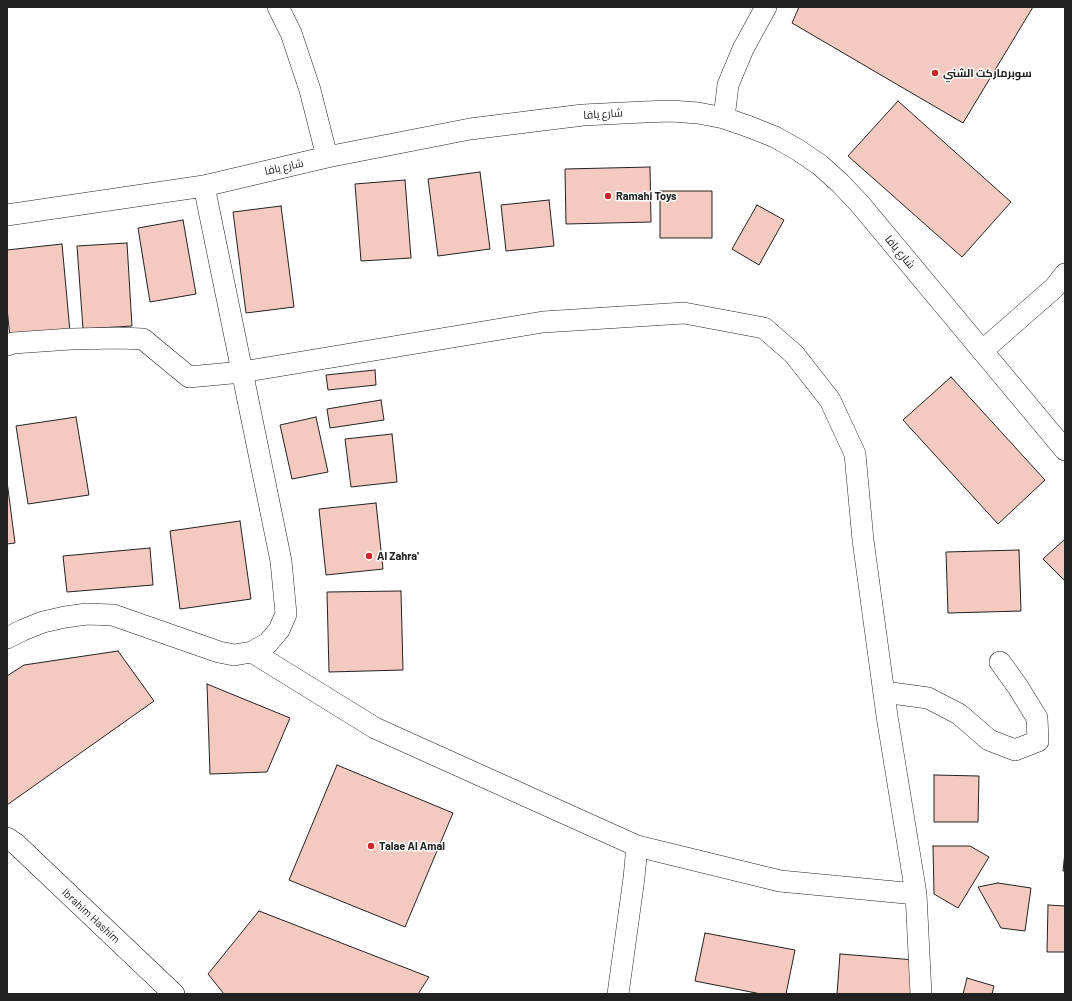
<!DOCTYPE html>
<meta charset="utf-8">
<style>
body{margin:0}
#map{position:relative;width:1072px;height:1001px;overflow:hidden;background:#fff;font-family:Barlow,sans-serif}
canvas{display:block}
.frame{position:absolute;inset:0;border:8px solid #222;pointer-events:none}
</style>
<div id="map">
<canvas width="1072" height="1001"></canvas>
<div class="frame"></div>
</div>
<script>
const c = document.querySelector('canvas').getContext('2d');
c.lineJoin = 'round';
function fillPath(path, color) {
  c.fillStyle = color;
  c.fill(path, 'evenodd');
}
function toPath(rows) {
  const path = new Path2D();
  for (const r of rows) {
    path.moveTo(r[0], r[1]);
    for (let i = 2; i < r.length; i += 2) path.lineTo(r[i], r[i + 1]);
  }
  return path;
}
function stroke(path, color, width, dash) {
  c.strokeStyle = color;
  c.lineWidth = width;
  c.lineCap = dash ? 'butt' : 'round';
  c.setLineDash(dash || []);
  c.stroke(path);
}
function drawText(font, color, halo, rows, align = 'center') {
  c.font = font + ' Barlow,Cairo,sans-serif';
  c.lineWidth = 3;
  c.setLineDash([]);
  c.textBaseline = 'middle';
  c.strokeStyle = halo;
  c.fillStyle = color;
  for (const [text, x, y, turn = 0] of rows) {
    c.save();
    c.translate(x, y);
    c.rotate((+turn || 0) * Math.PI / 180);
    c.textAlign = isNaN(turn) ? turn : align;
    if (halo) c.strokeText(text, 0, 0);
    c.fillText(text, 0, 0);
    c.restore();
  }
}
const building = toPath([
 [799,7,1033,7,963,123,792,23,799,7],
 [898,101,1011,202,962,257,848,156,898,101],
 [650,167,651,222,566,224,565,169,650,167],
 [480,172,490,249,438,256,428,179,480,172],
 [405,180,411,258,361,261,355,184,405,180],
 [660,191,712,191,712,238,660,238,660,191],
 [549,200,554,246,506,251,501,205,549,200],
 [757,205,784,220,759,265,732,249,757,205],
 [281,206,294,307,246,313,233,212,281,206],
 [183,220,196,294,150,302,138,228,183,220],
 [127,243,132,326,83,329,77,246,127,243],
 [62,244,70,332,10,338,7,308,7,250,62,244],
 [375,370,376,385,328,390,326,375,375,370],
 [951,377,1045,480,998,524,903,420,951,377],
 [381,400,384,420,330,428,327,409,381,400],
 [76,417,89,495,28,504,16,426,76,417],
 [316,417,328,472,292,479,280,425,316,417],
 [392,434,397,482,351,487,345,439,392,434],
 [7,481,15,543,7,544,7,481],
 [376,503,383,569,326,575,319,509,376,503],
 [240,521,251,599,180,609,170,531,240,521],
 [1065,539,1065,581,1043,559,1065,539],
 [150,548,153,585,67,592,63,556,150,548],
 [1019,550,1021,611,948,613,946,552,1019,550],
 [401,591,403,670,329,672,327,592,401,591],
 [118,651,154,701,7,805,7,676,24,665,118,651],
 [207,684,290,718,267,772,210,774,207,684],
 [337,765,453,813,405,927,289,880,337,765],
 [934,775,979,776,978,822,934,822,934,775],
 [933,846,970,846,989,857,958,908,934,894,933,846],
 [1065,852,1065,871,1063,871,1065,852],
 [998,883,1031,888,1025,931,1001,928,978,887,998,883],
 [1048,905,1065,906,1065,952,1047,952,1048,905],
 [259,911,429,977,418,994,224,994,208,974,259,911],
 [705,933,795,950,786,994,761,994,695,981,705,933],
 [840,954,915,960,912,994,837,994,840,954],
 [967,978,994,986,992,994,963,994,967,978]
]);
fillPath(building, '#f3c9c0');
stroke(building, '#222', 1);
const minor = toPath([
 [278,7,291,33,310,90,327,157],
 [724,118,728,85,743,49,766,7],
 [7,215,204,186,327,157,470,129,583,115,644,112,671,111,698,113,724,118,750,127,775,137,798,150,820,165,840,183,859,203,1065,450],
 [7,345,13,343,71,339,119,338,143,339,189,377,242,372,543,322,684,313,764,328,794,354,830,400,855,454,863,540,887,716,916,894,921,994],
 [982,351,1054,288,1065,274],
 [7,638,23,630,43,622,65,617,87,614,113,615,219,652,234,655,252,652,268,643,279,630,286,614,281,561,204,186],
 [252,652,375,728,637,846,780,881,916,894],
 [884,692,928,698,959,714,989,740,1015,750,1038,741,1037,718,1018,687,1000,662],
 [7,838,16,844,174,994],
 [618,994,634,878,637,846]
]);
stroke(minor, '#222', 22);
stroke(minor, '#fff', 21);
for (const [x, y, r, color] of [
 [935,73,4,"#c62828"],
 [608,196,4,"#c62828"],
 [369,556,4,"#c62828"],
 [371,846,4,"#c62828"]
]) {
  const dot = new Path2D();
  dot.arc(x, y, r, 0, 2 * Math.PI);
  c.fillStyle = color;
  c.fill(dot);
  stroke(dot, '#fff', 1.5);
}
drawText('bold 11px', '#222', '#fff', [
 ["سوبرماركت الشني",943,73],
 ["Ramahi Toys",616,196],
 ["Al Zahra'",377,556],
 ["Talae Al Amal",379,846]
], 'left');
drawText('11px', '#222', '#fff', [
 ["شارع يافا",603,114,-4],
 ["شارع يافا",284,167,-13],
 ["شارع يافا",900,252,50],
 ["Ibrahim Hashim",91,916,43]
]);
</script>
